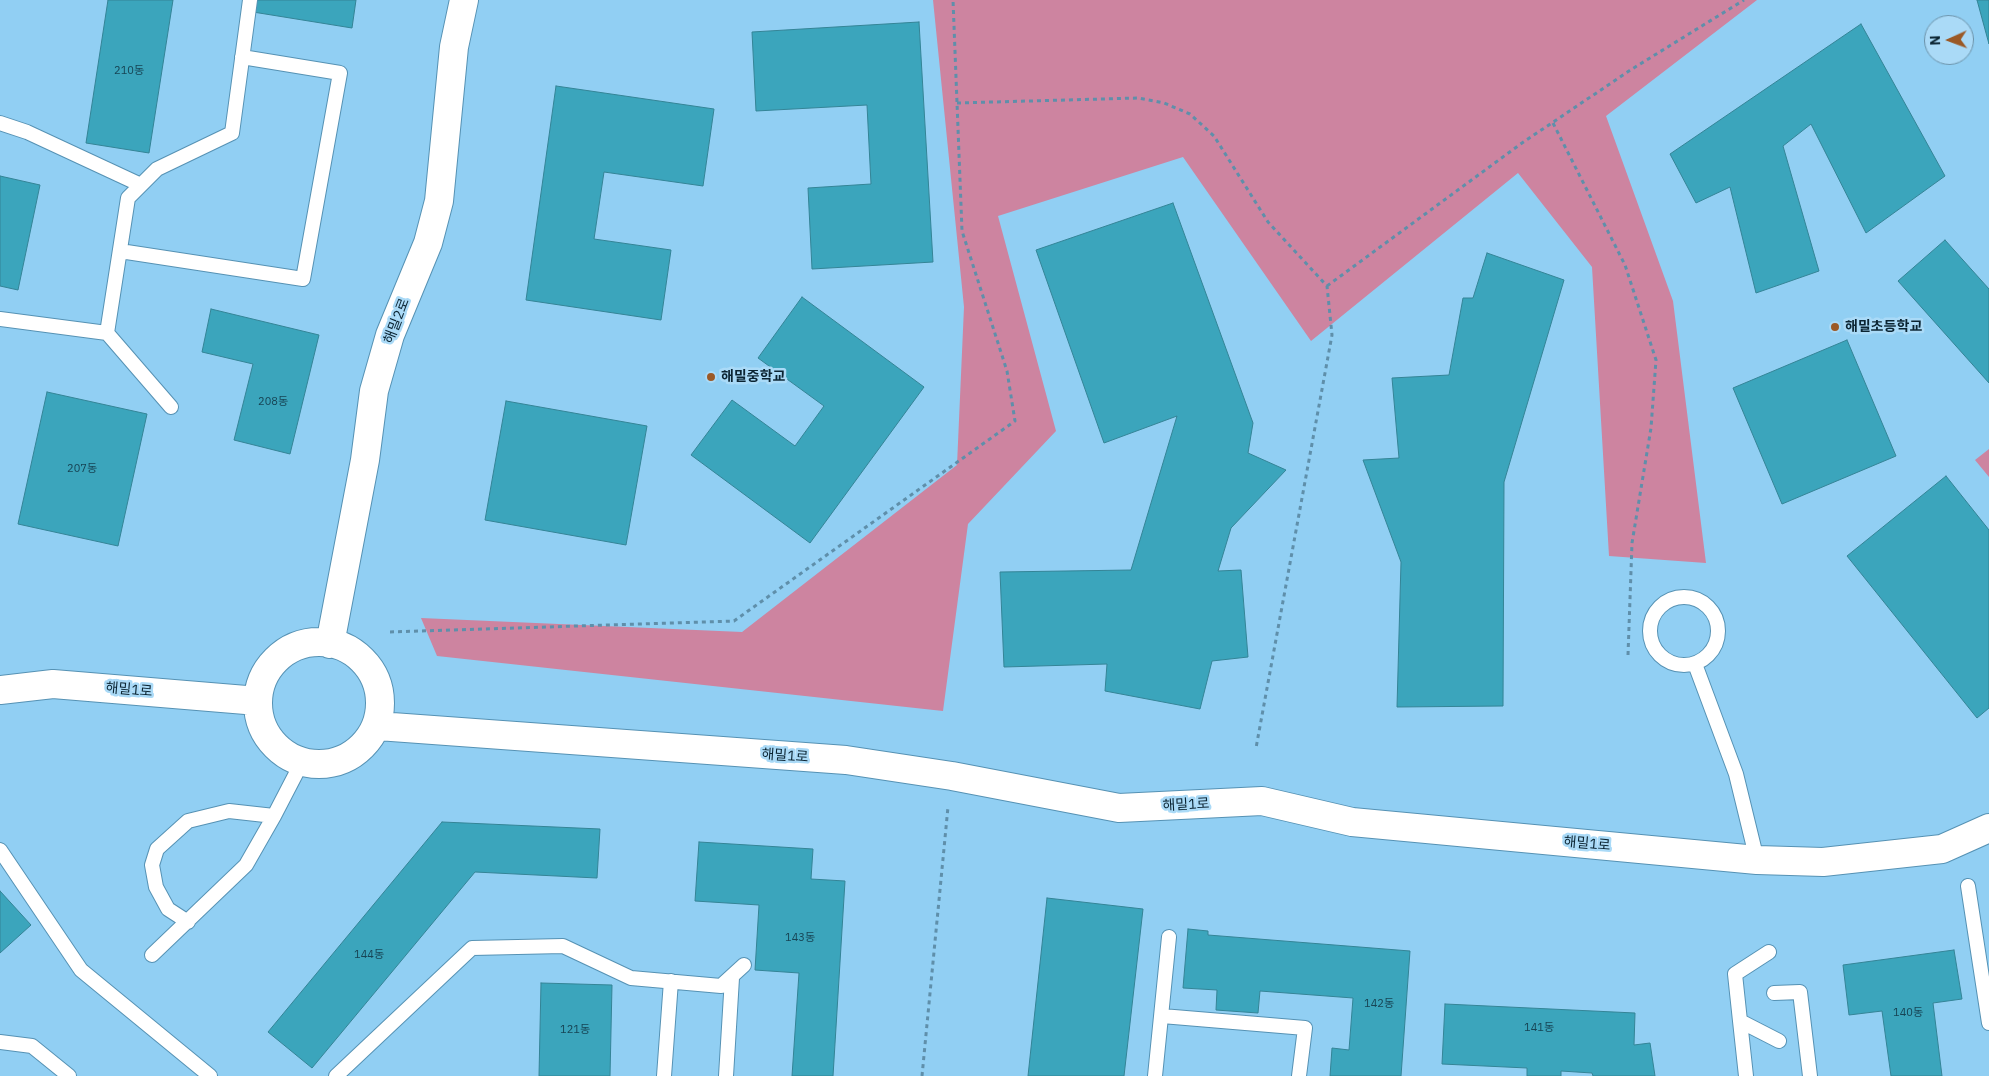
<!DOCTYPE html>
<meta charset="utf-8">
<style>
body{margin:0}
#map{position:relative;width:1989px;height:1076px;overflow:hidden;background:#91cff3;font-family:"IBM Plex Sans",sans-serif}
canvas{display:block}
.north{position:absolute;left:1924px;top:15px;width:50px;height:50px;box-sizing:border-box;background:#aadaf7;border:1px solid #6a91a8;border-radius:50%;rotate:268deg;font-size:14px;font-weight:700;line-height:20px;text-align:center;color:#0b2432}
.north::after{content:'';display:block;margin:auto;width:18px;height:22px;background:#9b5926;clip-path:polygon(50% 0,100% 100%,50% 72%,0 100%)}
</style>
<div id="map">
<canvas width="1989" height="1076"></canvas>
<div class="north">N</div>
</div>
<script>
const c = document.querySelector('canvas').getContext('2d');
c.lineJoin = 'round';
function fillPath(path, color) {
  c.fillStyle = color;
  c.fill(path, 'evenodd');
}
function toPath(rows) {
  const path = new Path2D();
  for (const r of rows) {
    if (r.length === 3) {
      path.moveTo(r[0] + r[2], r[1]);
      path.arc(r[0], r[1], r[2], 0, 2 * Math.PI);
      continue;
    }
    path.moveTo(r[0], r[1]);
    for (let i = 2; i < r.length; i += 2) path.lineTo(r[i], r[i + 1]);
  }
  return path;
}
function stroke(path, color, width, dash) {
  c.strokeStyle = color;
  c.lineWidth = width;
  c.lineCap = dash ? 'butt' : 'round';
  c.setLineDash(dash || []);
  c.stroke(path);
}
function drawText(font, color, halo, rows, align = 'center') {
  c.font = font + ' "IBM Plex Sans","Noto Sans KR",sans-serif';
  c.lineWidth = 5;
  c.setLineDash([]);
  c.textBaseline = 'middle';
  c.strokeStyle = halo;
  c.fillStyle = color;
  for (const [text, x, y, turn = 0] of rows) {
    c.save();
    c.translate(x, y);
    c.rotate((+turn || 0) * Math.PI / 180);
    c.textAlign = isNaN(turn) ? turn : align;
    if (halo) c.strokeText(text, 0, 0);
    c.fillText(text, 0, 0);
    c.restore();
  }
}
fillPath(toPath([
 [933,0,1757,0,1606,116,1673,301,1706,563,1609,556,1592,267,1518,173,1311,341,1183,157,998,216,1056,431,968,524,943,711,437,656,421,618,742,632,957,465,964,307],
 [1989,449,1989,477,1975,460]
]), '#cd84a0');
const building = toPath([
 [108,0,173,0,149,153,86,143,108,0],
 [255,0,356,0,352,28,253,12,255,0],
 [1977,0,1989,0,1989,44,1977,0],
 [919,22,933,262,812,269,808,188,871,184,867,105,756,111,752,32,919,22],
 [1861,24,1945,176,1866,233,1811,124,1783,146,1819,271,1756,293,1730,187,1696,203,1670,154,1861,24],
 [556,86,714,109,703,186,604,172,594,239,671,250,661,320,526,300,556,86],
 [0,176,40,185,18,290,0,286,0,176],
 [1173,203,1253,423,1248,453,1286,470,1231,528,1218,571,1241,570,1248,657,1212,661,1200,709,1105,691,1107,664,1004,667,1000,572,1131,570,1177,416,1104,443,1036,250,1173,203],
 [1945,240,1989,289,1989,383,1898,281,1945,240],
 [1487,253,1564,280,1504,482,1503,706,1397,707,1401,562,1363,460,1399,458,1392,378,1449,375,1463,298,1473,298,1487,253],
 [802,297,924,387,810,543,691,455,732,400,795,446,824,406,758,358,802,297],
 [211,309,319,335,290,454,234,440,253,364,202,352,211,309],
 [1847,340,1896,456,1782,504,1733,388,1847,340],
 [47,392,147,414,118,546,18,524,47,392],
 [506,401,647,426,626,545,485,520,506,401],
 [1946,476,1989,530,1989,708,1977,718,1847,556,1946,476],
 [442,822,600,829,597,878,475,872,312,1068,268,1032,442,822],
 [699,842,813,849,811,879,845,881,833,1076,792,1076,799,973,755,970,759,905,695,901,699,842],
 [0,891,31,925,0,953,0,891],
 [1047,898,1143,909,1124,1076,1028,1076,1047,898],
 [1188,929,1208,931,1208,935,1410,951,1401,1076,1330,1076,1332,1048,1349,1050,1353,998,1260,991,1258,1013,1216,1010,1217,990,1183,988,1188,929],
 [1954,950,1962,999,1933,1003,1942,1076,1891,1076,1882,1011,1849,1015,1843,965,1954,950],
 [541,983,612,985,610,1076,539,1076,541,983],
 [1445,1004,1635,1013,1634,1045,1650,1043,1655,1076,1593,1076,1592,1073,1561,1071,1561,1076,1527,1076,1527,1068,1442,1064,1445,1004]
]);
fillPath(building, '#3ba5bc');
stroke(building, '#348496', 1);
const service = toPath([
 [0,123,27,132,141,185],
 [120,251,303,279,340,73,242,57],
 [0,319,107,333,171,407],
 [107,333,128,198,157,169,232,133,250,0],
 [1684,631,34],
 [1695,664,1736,774,1757,860],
 [0,850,81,970,210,1076],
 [1968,886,1989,1023],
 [188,922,168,909,156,887,152,865,157,849,188,821,229,811,274,816],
 [1769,952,1735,974,1740,1021,1779,1041],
 [152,955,246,865,274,816,302,762],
 [1774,993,1800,992,1810,1076],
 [1162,1016,1305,1028,1299,1076],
 [1740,1021,1746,1076],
 [0,1042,32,1046,69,1076],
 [336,1076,472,948,563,946,631,978,721,986,744,965],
 [664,1076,671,981],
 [726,1076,732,978],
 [1155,1076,1169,937]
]);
const tertiary = toPath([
 [319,703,61],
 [330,644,365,460,374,391,390,335,428,243,439,201,454,47,464,0],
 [0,690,53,684,258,701],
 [378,726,846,760,952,776,1119,808,1262,801,1352,822,1757,860,1823,862,1942,849,1989,828]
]);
stroke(service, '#5692b4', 16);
stroke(tertiary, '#5692b4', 30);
stroke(toPath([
 [957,103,1138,98,1164,103,1190,114,1214,136,1268,222,1327,286,1332,335,1256,748],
 [1553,123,1625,265,1656,360,1651,428,1632,543,1628,655],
 [1327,286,1522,143,1632,69,1744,0],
 [390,632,734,621,1015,421,1007,371,962,231,953,0],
 [922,1076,948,807]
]), '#5f8faa', 3, [4, 4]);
stroke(service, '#fff', 14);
stroke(tertiary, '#fff', 28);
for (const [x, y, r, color] of [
 [1835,327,5,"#9b5926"],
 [711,377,5,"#9b5926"]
]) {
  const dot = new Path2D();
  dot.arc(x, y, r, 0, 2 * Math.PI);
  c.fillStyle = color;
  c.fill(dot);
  stroke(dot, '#aadaf7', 2);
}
drawText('11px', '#174454', null, [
 ["210동",129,71],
 ["208동",273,402],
 ["207동",82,469],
 ["143동",800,938],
 ["144동",369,955],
 ["142동",1379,1004],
 ["140동",1908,1013],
 ["141동",1539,1028],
 ["121동",575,1030]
]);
drawText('14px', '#0b2432', '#aadaf7', [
 ["해밀2로",397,321,-69],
 ["해밀1로",129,690,5],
 ["해밀1로",785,756,4],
 ["해밀1로",1186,805,-3],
 ["해밀1로",1587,844,5]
]);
drawText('bold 14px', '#0b2432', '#aadaf7', [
 ["해밀초등학교",1845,327],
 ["해밀중학교",721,377]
], 'left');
</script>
